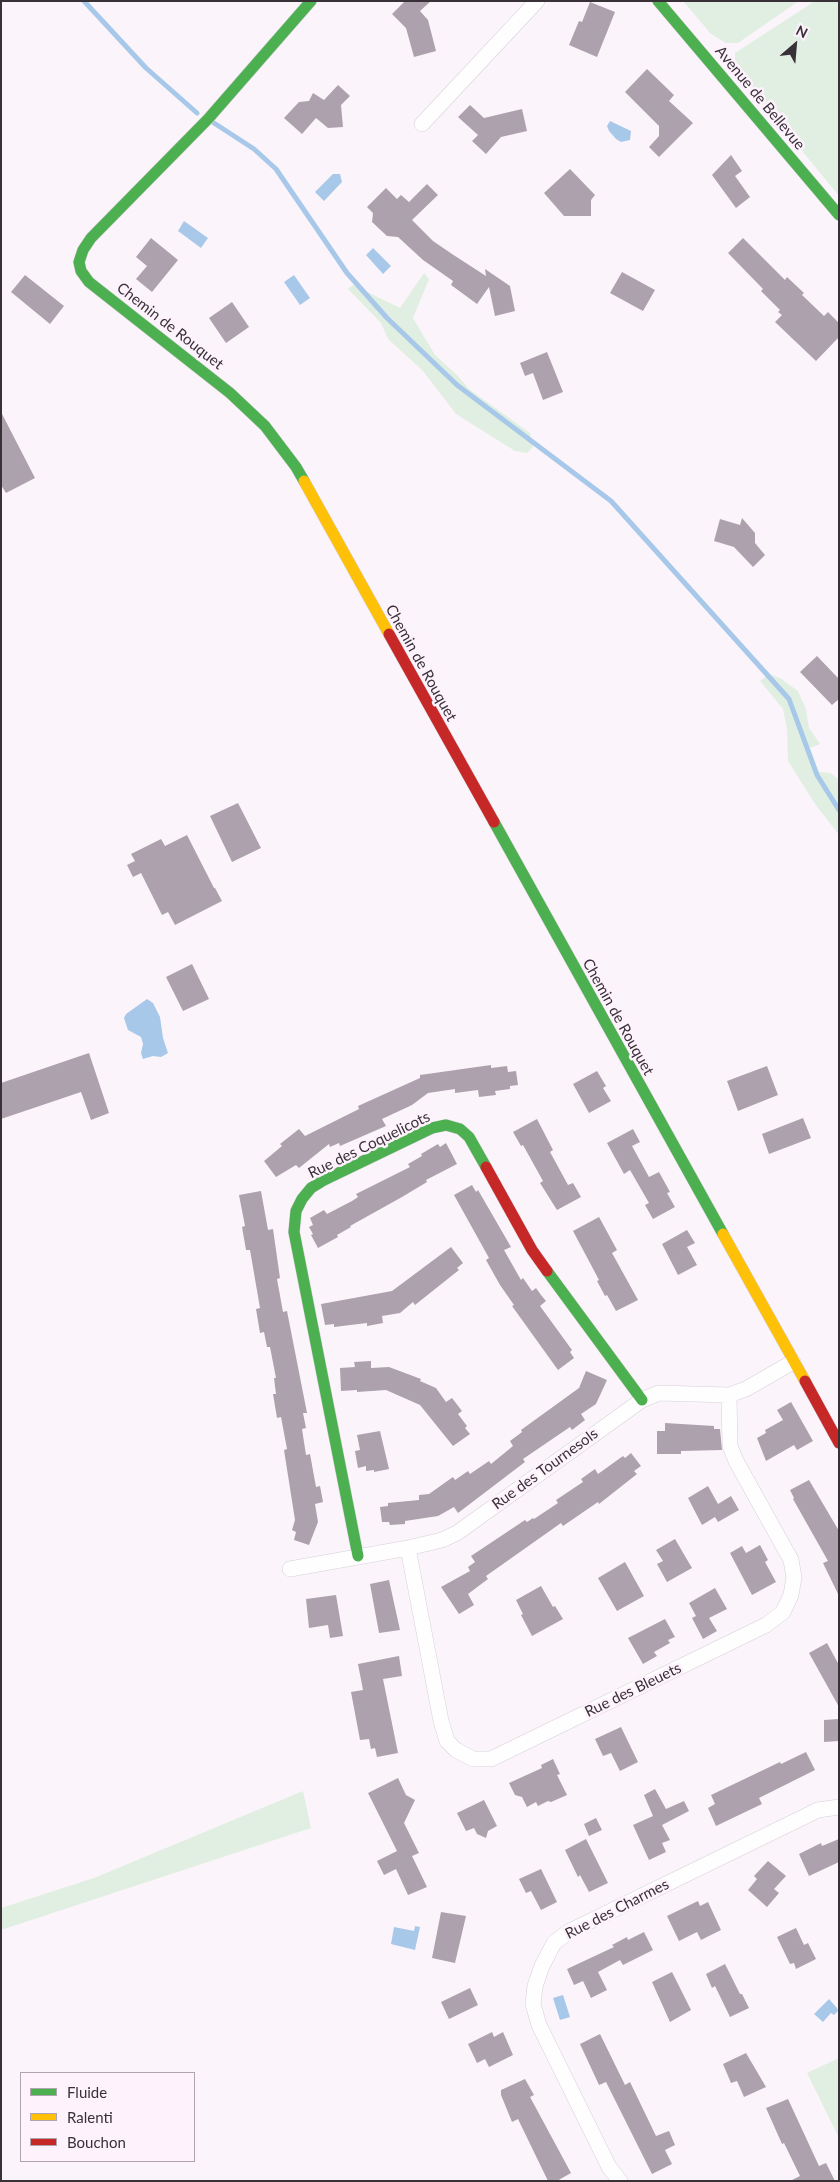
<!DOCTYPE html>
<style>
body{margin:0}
#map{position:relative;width:840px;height:2182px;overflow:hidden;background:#fbf5fb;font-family:Lato,sans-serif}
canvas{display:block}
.frame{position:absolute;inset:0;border:2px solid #393138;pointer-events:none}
.legend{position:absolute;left:20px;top:2072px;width:175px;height:90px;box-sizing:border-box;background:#fef2fd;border:1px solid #afa5ae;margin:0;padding:6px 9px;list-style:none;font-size:15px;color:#393138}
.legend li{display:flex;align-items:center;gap:10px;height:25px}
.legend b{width:25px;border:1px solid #afa5ae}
.north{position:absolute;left:770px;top:20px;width:50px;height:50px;-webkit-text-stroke:4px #fef2fd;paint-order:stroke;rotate:27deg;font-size:14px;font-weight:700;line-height:20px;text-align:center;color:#393138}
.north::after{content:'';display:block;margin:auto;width:18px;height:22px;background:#393138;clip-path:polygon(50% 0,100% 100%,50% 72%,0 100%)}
</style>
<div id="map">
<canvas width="840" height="2182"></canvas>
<div class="frame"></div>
<ul class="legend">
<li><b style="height:6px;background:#4caf50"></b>Fluide</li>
<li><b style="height:6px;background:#ffc107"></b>Ralenti</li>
<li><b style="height:6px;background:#c62828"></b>Bouchon</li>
</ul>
<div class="north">N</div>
</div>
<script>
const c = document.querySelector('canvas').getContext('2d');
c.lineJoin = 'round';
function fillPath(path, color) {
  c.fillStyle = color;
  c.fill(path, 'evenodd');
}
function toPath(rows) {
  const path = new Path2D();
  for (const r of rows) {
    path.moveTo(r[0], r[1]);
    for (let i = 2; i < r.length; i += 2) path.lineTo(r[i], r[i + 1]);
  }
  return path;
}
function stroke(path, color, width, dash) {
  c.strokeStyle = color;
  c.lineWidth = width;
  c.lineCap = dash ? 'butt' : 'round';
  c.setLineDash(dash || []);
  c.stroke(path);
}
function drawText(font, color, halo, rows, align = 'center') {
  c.font = font + ' Lato,sans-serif';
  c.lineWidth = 5;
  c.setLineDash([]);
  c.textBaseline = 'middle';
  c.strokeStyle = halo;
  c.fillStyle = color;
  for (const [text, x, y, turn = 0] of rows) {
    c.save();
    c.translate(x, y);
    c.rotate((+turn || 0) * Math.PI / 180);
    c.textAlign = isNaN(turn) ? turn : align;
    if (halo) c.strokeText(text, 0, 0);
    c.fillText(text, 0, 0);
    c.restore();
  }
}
fillPath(toPath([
 [683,1,799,1,738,43,726,43,711,34],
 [815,1,839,1,839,196,735,69,735,53],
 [424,273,429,279,413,318,435,355,457,375,469,389,530,433,533,447,527,453,515,451,456,414,423,371,388,339,381,323,348,289,353,285,400,308],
 [769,674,780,678,798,691,806,709,809,728,820,744,810,748,819,772,831,773,839,780,839,835,815,804,788,761,787,729,783,709,760,681],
 [303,1791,311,1828,1,1930,1,1908,94,1878],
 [839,2058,839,2138,807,2073]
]), '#e0efe1');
fillPath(toPath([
 [610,121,631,131,630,140,621,142,616,139,609,131,607,126],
 [333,174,340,174,342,182,324,201,315,192],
 [184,221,208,238,201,248,178,231],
 [373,248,391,266,383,274,366,255],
 [294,275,310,298,300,305,284,282],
 [147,999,153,1003,160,1017,163,1038,168,1053,161,1057,153,1056,143,1059,141,1053,143,1044,141,1037,128,1030,124,1018,126,1014],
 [415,1926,420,1927,415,1950,391,1944,394,1927,414,1931],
 [563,1995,570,2017,560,2020,553,1998],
 [829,1999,837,2008,838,2011,834,2015,831,2013,823,2022,814,2014]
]), '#a8c8ea');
stroke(toPath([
 [84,1,146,68,197,113],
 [214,123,254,149,276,169,347,273,387,318,457,385,611,501,789,699,817,775,839,810]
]), '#a8c8ea', 5);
fillPath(toPath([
 [405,1,431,1,420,11,428,20,436,51,414,57,406,28,392,14],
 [590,2,615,12,597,57,569,45,579,21,582,22],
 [647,69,674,95,669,101,693,123,659,157,649,147,659,136,659,126,625,92],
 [338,85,350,96,341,105,343,127,328,128,316,118,302,134,284,118,299,102,309,101,313,93,324,100],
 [470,105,484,118,522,109,527,131,501,137,486,154,472,141,478,135,458,117],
 [731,155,742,171,735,176,750,197,736,208,712,175],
 [570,169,595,195,591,200,591,216,564,216,544,193],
 [427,184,438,195,412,220,433,241,452,254,486,276,485,269,510,286,515,311,495,316,489,287,477,304,451,285,453,281,423,260,398,237,387,236,372,222,373,213,367,207,386,188,397,199,401,195,409,202],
 [151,238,178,260,152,292,136,279,147,266,136,257],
 [743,238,785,280,787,277,804,293,802,295,824,316,828,312,839,323,839,337,816,361,775,322,782,315,778,312,780,310,761,291,763,289,728,253],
 [622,272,655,290,643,311,610,293],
 [25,275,64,306,50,324,11,292],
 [232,302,249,327,226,343,209,318],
 [547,352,563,392,543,400,533,373,525,376,520,363],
 [1,412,35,478,6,493,1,485],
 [742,518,755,533,755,543,765,555,753,567,734,547,714,541,720,519,740,525],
 [817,656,839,679,839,699,832,705,800,672],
 [238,803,261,848,232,862,210,816],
 [187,835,214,888,215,888,222,901,175,925,168,912,162,915,141,873,133,877,127,865,135,861,131,854,161,839,165,846],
 [192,964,209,999,183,1011,166,977],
 [89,1053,109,1113,91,1120,81,1092,1,1119,1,1083],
 [491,1065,491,1068,507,1066,508,1072,516,1071,518,1085,510,1086,510,1089,495,1091,496,1095,479,1097,478,1090,455,1093,455,1089,428,1093,412,1105,382,1119,386,1126,340,1146,339,1143,330,1147,329,1144,299,1168,296,1165,276,1177,264,1161,282,1146,280,1144,299,1129,305,1136,359,1109,358,1106,420,1078,420,1075],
 [767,1066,778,1095,738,1111,727,1081],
 [597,1071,606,1086,603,1088,611,1101,589,1113,573,1084],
 [803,1118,811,1138,769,1154,762,1134],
 [537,1119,553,1150,550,1152,568,1185,573,1183,581,1197,557,1210,540,1183,543,1181,523,1145,521,1146,513,1132],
 [633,1129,640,1142,632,1146,649,1177,659,1172,670,1192,667,1193,675,1207,653,1219,645,1205,649,1203,630,1170,624,1174,607,1143],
 [446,1143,457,1164,426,1180,427,1182,402,1197,350,1226,351,1227,337,1235,338,1237,318,1248,311,1235,313,1234,309,1227,313,1225,310,1218,324,1210,327,1214,352,1201,358,1197,356,1194,410,1167,408,1164,422,1156,421,1154,438,1144,440,1147],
 [472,1185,476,1192,478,1190,511,1247,504,1250,521,1280,523,1278,532,1291,536,1288,541,1295,546,1301,540,1306,572,1350,570,1352,574,1358,558,1370,512,1306,514,1305,500,1285,486,1260,489,1258,454,1195],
 [261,1191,268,1230,273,1229,280,1278,277,1279,283,1312,287,1311,307,1413,303,1413,306,1428,302,1429,306,1455,310,1454,316,1487,320,1486,323,1502,315,1504,318,1522,309,1545,294,1540,296,1532,292,1530,295,1520,284,1450,287,1449,281,1417,277,1418,273,1394,276,1394,274,1378,276,1378,270,1347,267,1347,264,1332,260,1333,256,1309,260,1308,250,1250,246,1250,242,1227,245,1226,239,1195],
 [599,1217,617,1250,612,1253,638,1300,616,1311,607,1295,605,1296,597,1281,599,1280,573,1231],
 [687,1230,695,1243,687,1247,697,1265,678,1275,662,1244],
 [451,1247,463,1263,457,1268,459,1270,415,1305,413,1302,400,1313,382,1316,383,1323,367,1326,367,1323,334,1327,334,1324,325,1325,321,1304,392,1291],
 [371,1361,371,1368,389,1367,421,1379,420,1381,436,1388,446,1402,452,1398,462,1411,458,1414,467,1426,465,1428,470,1434,453,1446,420,1405,386,1390,357,1392,357,1390,341,1391,340,1368,355,1367,354,1362],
 [586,1371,607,1380,596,1404,581,1414,585,1420,572,1430,570,1427,523,1459,525,1462,458,1513,454,1507,438,1516,405,1521,405,1524,390,1525,389,1522,382,1522,380,1507,388,1506,388,1503,419,1500,419,1495,429,1494,453,1477,455,1480,468,1471,470,1474,489,1461,491,1464,513,1446,510,1441,522,1432,521,1430,579,1388],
 [791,1402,813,1441,797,1450,794,1445,766,1461,757,1438,766,1433,765,1430,783,1420,777,1410],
 [665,1423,714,1426,714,1429,720,1429,722,1450,681,1451,681,1454,657,1454,657,1431,665,1431],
 [380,1431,389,1469,374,1472,374,1470,366,1471,366,1466,358,1468,355,1451,360,1450,357,1435],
 [631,1453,641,1466,634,1471,637,1474,599,1504,598,1502,563,1526,561,1523,486,1576,488,1579,468,1594,474,1605,459,1614,441,1587,470,1571,468,1567,475,1562,471,1556,525,1520,527,1522,533,1518,534,1519,558,1503,556,1500,583,1482,581,1479,595,1469,598,1474,623,1456,625,1458],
 [809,1480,839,1531,839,1596,823,1563,828,1561,793,1499,794,1498,790,1490],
 [708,1486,718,1504,731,1496,739,1510,718,1522,715,1517,702,1525,688,1498],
 [675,1539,692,1568,667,1582,657,1564,663,1561,656,1550],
 [760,1545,768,1560,765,1562,776,1582,752,1595,730,1553,742,1546,746,1553],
 [625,1562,644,1596,617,1611,598,1578],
 [389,1580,400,1630,379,1633,370,1584],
 [541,1586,553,1607,555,1606,563,1619,532,1636,521,1615,523,1614,516,1600],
 [715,1588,727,1609,709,1618,717,1631,703,1639,692,1618,696,1616,689,1603],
 [336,1595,343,1636,330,1638,328,1625,309,1628,306,1599],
 [665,1619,675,1637,668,1640,670,1643,654,1652,657,1656,643,1664,628,1638],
 [827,1643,839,1665,839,1707,809,1653],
 [399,1656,402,1676,383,1679,398,1753,377,1757,375,1748,371,1749,369,1739,360,1740,351,1692,363,1690,358,1664],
 [839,1719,839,1741,824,1742,824,1720],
 [621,1727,638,1762,620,1771,611,1753,603,1756,595,1739],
 [806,1752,815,1770,759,1798,762,1804,716,1826,708,1808,715,1804,711,1795,780,1762,781,1764],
 [553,1759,560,1774,557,1775,567,1795,551,1802,548,1801,538,1806,536,1802,527,1807,522,1797,515,1795,509,1783,542,1768,541,1765],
 [398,1778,406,1795,415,1800,404,1823,419,1853,412,1856,427,1887,408,1895,396,1869,384,1875,377,1861,397,1851,368,1793],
 [655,1789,666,1809,684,1801,689,1811,662,1825,670,1840,662,1843,666,1852,649,1860,633,1825,653,1816,644,1795],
 [484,1800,497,1826,488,1831,486,1838,477,1834,474,1828,466,1831,457,1813],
 [596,1818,602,1830,589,1836,584,1824],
 [586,1839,608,1883,589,1892,580,1875,578,1877,565,1850],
 [839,1839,839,1862,809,1876,799,1854,821,1843,822,1846],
 [768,1861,786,1876,774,1889,779,1893,767,1907,748,1890,757,1879,754,1876],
 [541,1869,557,1902,541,1910,531,1891,526,1893,519,1879],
 [698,1901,700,1906,708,1902,721,1930,701,1940,697,1932,679,1941,667,1916],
 [441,1912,466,1916,455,1963,432,1958],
 [796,1928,804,1945,808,1943,816,1959,796,1969,794,1963,790,1964,777,1937],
 [644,1932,653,1950,623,1965,620,1960,598,1972,607,1990,591,1998,583,1981,574,1985,567,1969,614,1947,612,1945,627,1937,628,1940],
 [725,1964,740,1994,742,1994,749,2008,730,2017,715,1986,712,1988,706,1974],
 [672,1972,691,2010,670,2022,652,1982],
 [470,1988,478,2005,449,2019,441,2002],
 [492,2032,494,2037,503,2032,513,2055,489,2067,485,2059,477,2063,468,2044],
 [600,2034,625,2085,630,2082,656,2136,669,2131,675,2145,665,2150,672,2164,652,2174,606,2082,599,2085,580,2044],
 [746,2053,766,2087,744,2097,737,2081,731,2083,723,2064],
 [525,2079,534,2095,530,2097,571,2173,557,2181,548,2181,518,2119,512,2122,501,2095,501,2090],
 [788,2099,819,2166,826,2163,835,2181,790,2181,800,2176,784,2143,782,2144,766,2108]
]), '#aca1ac');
const street = toPath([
 [422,124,537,1],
 [408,1548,441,1721,447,1741,456,1750,473,1759,491,1759,766,1625,783,1612,791,1595,794,1577,791,1560,736,1461,730,1446,729,1395],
 [290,1569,408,1548,442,1540,457,1533,642,1400,659,1393,729,1395,746,1389,793,1362],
 [620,2181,609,2167,539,2025,533,2004,535,1986,542,1966,554,1943,568,1932,818,1810,839,1807]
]);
const fast = toPath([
 [658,1,839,215],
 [304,481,296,467,265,426,230,393,89,282,81,271,79,262,83,250,91,238,208,119,311,1],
 [494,822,723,1234],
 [547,1271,642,1400],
 [358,1556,294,1232,296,1211,302,1199,311,1188,324,1180,432,1128,446,1125,460,1129,469,1137,486,1167]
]);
const slow = toPath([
 [304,481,389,634],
 [723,1234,805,1381]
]);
const jam = toPath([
 [389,634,494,822],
 [486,1167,532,1250,547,1271],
 [805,1381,839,1443]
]);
stroke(street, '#d6d0d6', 16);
stroke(fast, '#d6d0d6', 12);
stroke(slow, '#d6d0d6', 12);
stroke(jam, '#d6d0d6', 12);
stroke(street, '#fefefe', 15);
stroke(fast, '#4caf50', 11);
stroke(slow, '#ffc107', 11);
stroke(jam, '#c62828', 11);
drawText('15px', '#393138', '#fef2fd', [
 ["Avenue de Bellevue",760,98,50],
 ["Chemin de Rouquet",170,326,38],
 ["Chemin de Rouquet",421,663,61],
 ["Chemin de Rouquet",618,1017,61],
 ["Rue des Coquelicots",369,1145,-26],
 ["Rue des Tournesols",545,1469,-36],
 ["Rue des Bleuets",633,1690,-26],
 ["Rue des Charmes",617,1909,-27]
]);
</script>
